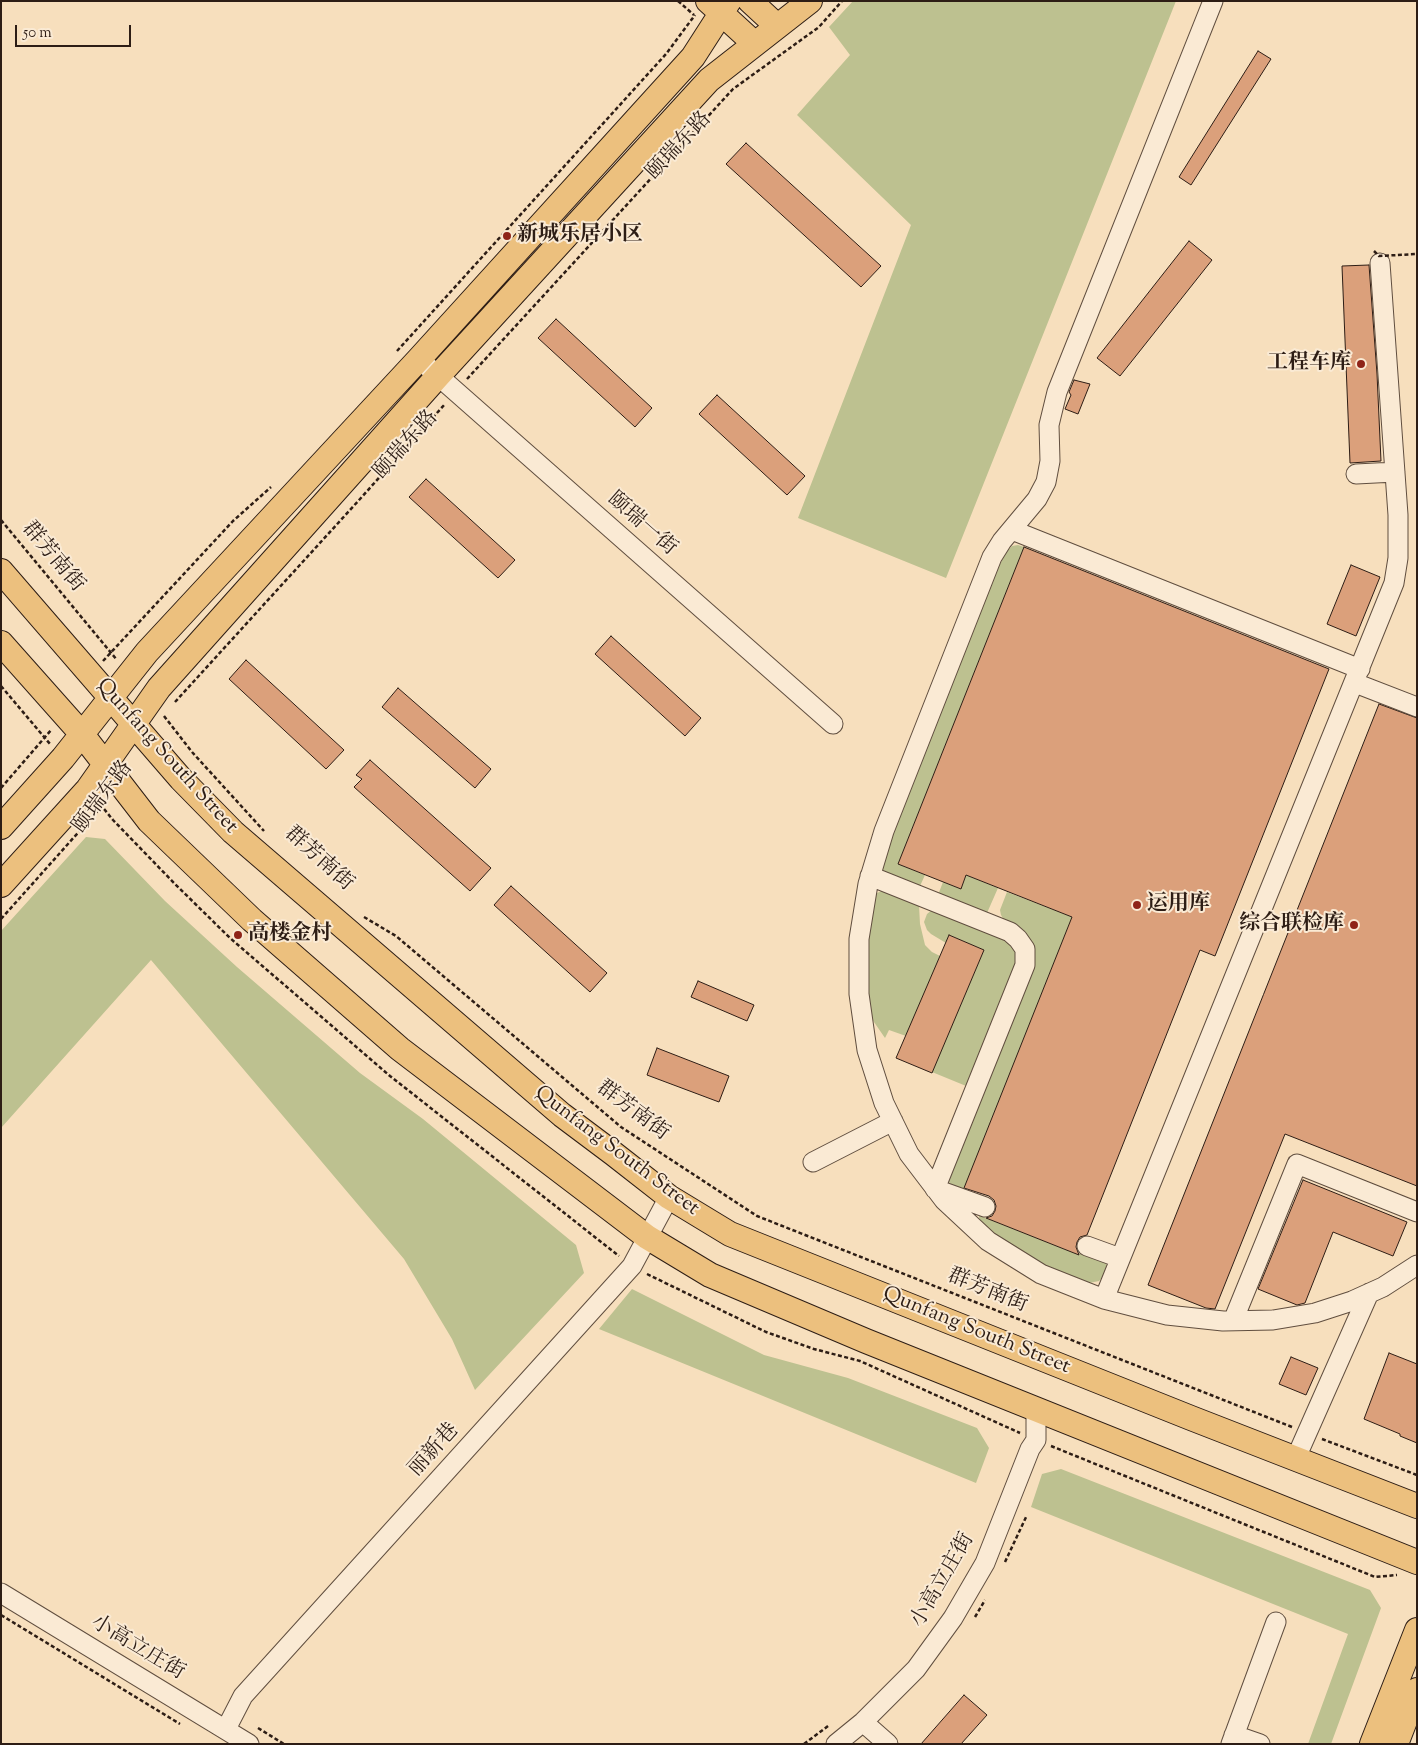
<!DOCTYPE html>
<meta charset="utf-8">
<style>
body{margin:0}
#map{position:relative;width:1418px;height:1745px;overflow:hidden;background:#f7dfbd;font-family:"Sorts Mill Goudy",serif}
canvas{display:block}
.frame{position:absolute;inset:0;border:2px solid #2d1d15;pointer-events:none}
.scale{position:absolute;left:15px;top:25px;width:116px;height:22px;box-sizing:border-box;border:2px solid #2d1d15;border-top:0;padding-left:6px;font-size:15px;line-height:18px;white-space:nowrap;color:#2d1d15;-webkit-text-stroke:4px #faead4;paint-order:stroke}
</style>
<div id="map">
<canvas width="1418" height="1745"></canvas>
<div class="frame"></div>
<div class="scale">50 m</div>
</div>
<script>
const c = document.querySelector('canvas').getContext('2d');
c.lineJoin = 'round';
function fillPath(path, color) {
  c.fillStyle = color;
  c.fill(path, 'evenodd');
}
function toPath(rows) {
  const path = new Path2D();
  for (const r of rows) {
    path.moveTo(r[0], r[1]);
    for (let i = 2; i < r.length; i += 2) path.lineTo(r[i], r[i + 1]);
  }
  return path;
}
function stroke(path, color, width, dash) {
  c.strokeStyle = color;
  c.lineWidth = width;
  c.lineCap = dash ? 'butt' : 'round';
  c.setLineDash(dash || []);
  c.stroke(path);
}
function drawText(font, color, halo, rows, align = 'center') {
  c.font = font + ' "Sorts Mill Goudy","Noto Serif SC",serif';
  c.lineWidth = 4;
  c.setLineDash([]);
  c.textBaseline = 'middle';
  c.strokeStyle = halo;
  c.fillStyle = color;
  for (const [text, x, y, turn = 0] of rows) {
    c.save();
    c.translate(x, y);
    c.rotate((+turn || 0) * Math.PI / 180);
    c.textAlign = isNaN(turn) ? turn : align;
    if (halo) c.strokeText(text, 0, 0);
    c.fillText(text, 0, 0);
    c.restore();
  }
}
fillPath(toPath([
 [853,1,1176,1,946,578,798,518,911,225,797,115,850,55,829,27],
 [1018,545,1024,547,898,864,925,875,920,886,883,872,882,869,885,849,1000,564,1007,551,1012,546],
 [86,837,105,839,165,901,237,967,360,1073,423,1119,576,1245,584,1273,475,1390,452,1339,404,1259,151,960,1,1128,1,931],
 [966,875,998,888,987,913,938,895,943,882,961,889],
 [884,890,919,905,920,924,925,945,932,952,940,956,906,1036,889,1030,885,1038,865,1009,864,963,872,899,877,893],
 [1007,892,1072,917,963,1192,954,1188,948,1181,1031,965,1001,915,1000,910],
 [933,909,996,931,1020,950,971,1088,932,1072,984,950,949,935,946,943,931,934,927,930,924,922,927,914],
 [985,1210,983,1217,1079,1255,1082,1248,1106,1262,1107,1267,1104,1276,1099,1281,1089,1283,1055,1270,1032,1260,987,1229,980,1221,979,1217,979,1213],
 [632,1289,764,1355,848,1378,977,1428,989,1448,976,1483,599,1329],
 [1061,1469,1370,1590,1381,1608,1331,1744,1308,1744,1348,1634,1031,1507,1042,1474]
]), '#bdc190');
const building = toPath([
 [1258,51,1271,59,1191,185,1179,177,1258,51],
 [746,143,881,266,861,287,726,164,746,143],
 [1189,241,1212,260,1120,376,1097,358,1189,241],
 [1369,265,1377,374,1381,461,1350,463,1342,266,1369,265],
 [556,319,652,408,635,427,538,338,556,319],
 [1074,380,1090,384,1078,414,1065,409,1071,395,1069,392,1074,380],
 [717,395,805,476,787,495,699,414,717,395],
 [426,479,515,560,498,578,409,497,426,479],
 [1024,547,1329,669,1215,956,1200,950,1087,1235,1080,1237,1077,1242,1076,1247,1079,1255,986,1218,992,1216,995,1211,996,1206,994,1200,989,1196,964,1188,1072,917,966,875,961,889,898,864,1024,547],
 [1351,565,1380,577,1356,636,1327,624,1351,565],
 [611,636,701,718,685,736,595,654,611,636],
 [246,660,344,750,326,769,229,679,246,660],
 [398,688,491,769,475,788,382,707,398,688],
 [1379,704,1417,718,1417,1186,1285,1134,1215,1309,1206,1308,1148,1285,1379,704],
 [370,760,491,868,470,891,354,787,362,779,356,775,370,760],
 [511,886,607,973,590,992,494,905,511,886],
 [949,935,984,950,932,1073,896,1058,949,935],
 [698,981,754,1005,747,1021,691,997,698,981],
 [657,1048,729,1076,719,1102,647,1075,657,1048],
 [1303,1180,1407,1222,1393,1256,1333,1232,1305,1303,1297,1305,1258,1289,1303,1180],
 [1389,1353,1417,1364,1417,1443,1400,1436,1400,1434,1364,1419,1389,1353],
 [1291,1357,1318,1368,1306,1395,1279,1384,1291,1357],
 [964,1695,987,1715,961,1744,921,1744,964,1695]
]);
fillPath(building, '#dba07b');
stroke(building, '#2d1d15', 1);
const minor = toPath([
 [1213,1,1057,392,1049,425,1050,461,1046,482,1037,499,1002,541,992,557,884,831,868,884,859,939,859,994,867,1050,884,1103,909,1154,944,1200,988,1241,1041,1274,1104,1299,1167,1315,1223,1321,1273,1320,1315,1313,1352,1301,1383,1287,1417,1265],
 [419,359,833,724],
 [1356,474,1395,472],
 [1012,530,1360,669],
 [1355,683,1417,707],
 [870,876,1010,932,1018,939,1025,949,1025,965,935,1189,985,1207],
 [813,1162,893,1121],
 [1087,1246,1120,1258],
 [1104,1299,1394,583,1398,558,1398,515,1380,263],
 [1233,1321,1297,1164,1417,1212],
 [1295,1460,1369,1293],
 [1,1593,249,1744],
 [863,1722,888,1744],
 [226,1729,243,1696,632,1266,669,1197],
 [1234,1735,1260,1744],
 [836,1744,863,1722,916,1669,953,1618,985,1563,1030,1449,1036,1440,1036,1409],
 [1231,1744,1276,1622]
]);
const major = toPath([
 [708,1,755,44],
 [750,1,777,26],
 [1,571,181,779,233,832,562,1115,614,1154,669,1197,730,1234,1191,1418,1417,1506],
 [1,643,81,733,149,821,252,920,400,1049,647,1237,710,1275,866,1341,1417,1562],
 [1,827,63,758,147,652,419,359,693,57,729,1],
 [1,885,88,789,159,688,438,376,709,80,810,1],
 [1372,1744,1417,1630],
 [1396,1744,1417,1690]
]);
stroke(minor, '#604e3f', 21);
stroke(major, '#2d1d15', 26);
stroke(toPath([
 [678,1,694,15],
 [397,351,666,54,695,15],
 [467,379,733,89,819,27,842,1],
 [1,520,117,660],
 [103,661,233,521,271,487],
 [1,686,50,744],
 [175,702,360,499,445,404],
 [164,716,192,752,264,831],
 [1,788,52,729],
 [100,804,113,820,175,884,230,938,390,1076,619,1256],
 [364,917,396,936,621,1127,757,1216,1292,1427],
 [1,919,101,807],
 [647,1274,766,1332,814,1349,860,1361,1020,1433],
 [1322,1439,1417,1475],
 [1051,1446,1375,1577,1397,1575],
 [1005,1562,1027,1515],
 [1,1615,180,1724],
 [975,1617,985,1600],
 [258,1728,284,1744],
 [804,1744,828,1726]
]), '#2d1d15', 2.5, [4, 2.5]);
stroke(minor, '#faead4', 19);
stroke(major, '#ecc07e', 24);
stroke(toPath([
 [1374,251,1379,256,1417,254]
]), '#2d1d15', 2.5, [4, 2.5]);
for (const [x, y, r, color] of [
 [507,236,5,"#8f2418"],
 [1361,364,5,"#8f2418"],
 [1137,905,5,"#8f2418"],
 [1354,925,5,"#8f2418"],
 [238,935,5,"#8f2418"]
]) {
  const dot = new Path2D();
  dot.arc(x, y, r, 0, 2 * Math.PI);
  c.fillStyle = color;
  c.fill(dot);
  stroke(dot, '#faead4', 2);
}
drawText('21px', '#2d1d15', '#faead4', [
 ["颐瑞东路",680,147,-47],
 ["颐瑞东路",407,446,-48],
 ["颐瑞一街",641,525,41],
 ["群芳南街",52,558,50],
 ["Qunfang South Street",166,757,48],
 ["颐瑞东路",104,798,-53],
 ["群芳南街",318,860,42],
 ["群芳南街",632,1112,37],
 ["Qunfang South Street",616,1152,37],
 ["群芳南街",987,1292,22],
 ["Qunfang South Street",976,1332,22],
 ["丽新巷",435,1451,-48],
 ["小高立庄街",944,1581,-60],
 ["小高立庄街",137,1649,31]
]);
drawText('bold 21px', '#2d1d15', '#faead4', [
 ["新城乐居小区",517,236],
 ["工程车库",1351,364,"right"],
 ["运用库",1147,905],
 ["综合联检库",1344,925,"right"],
 ["高楼金村",248,935]
], 'left');
</script>
